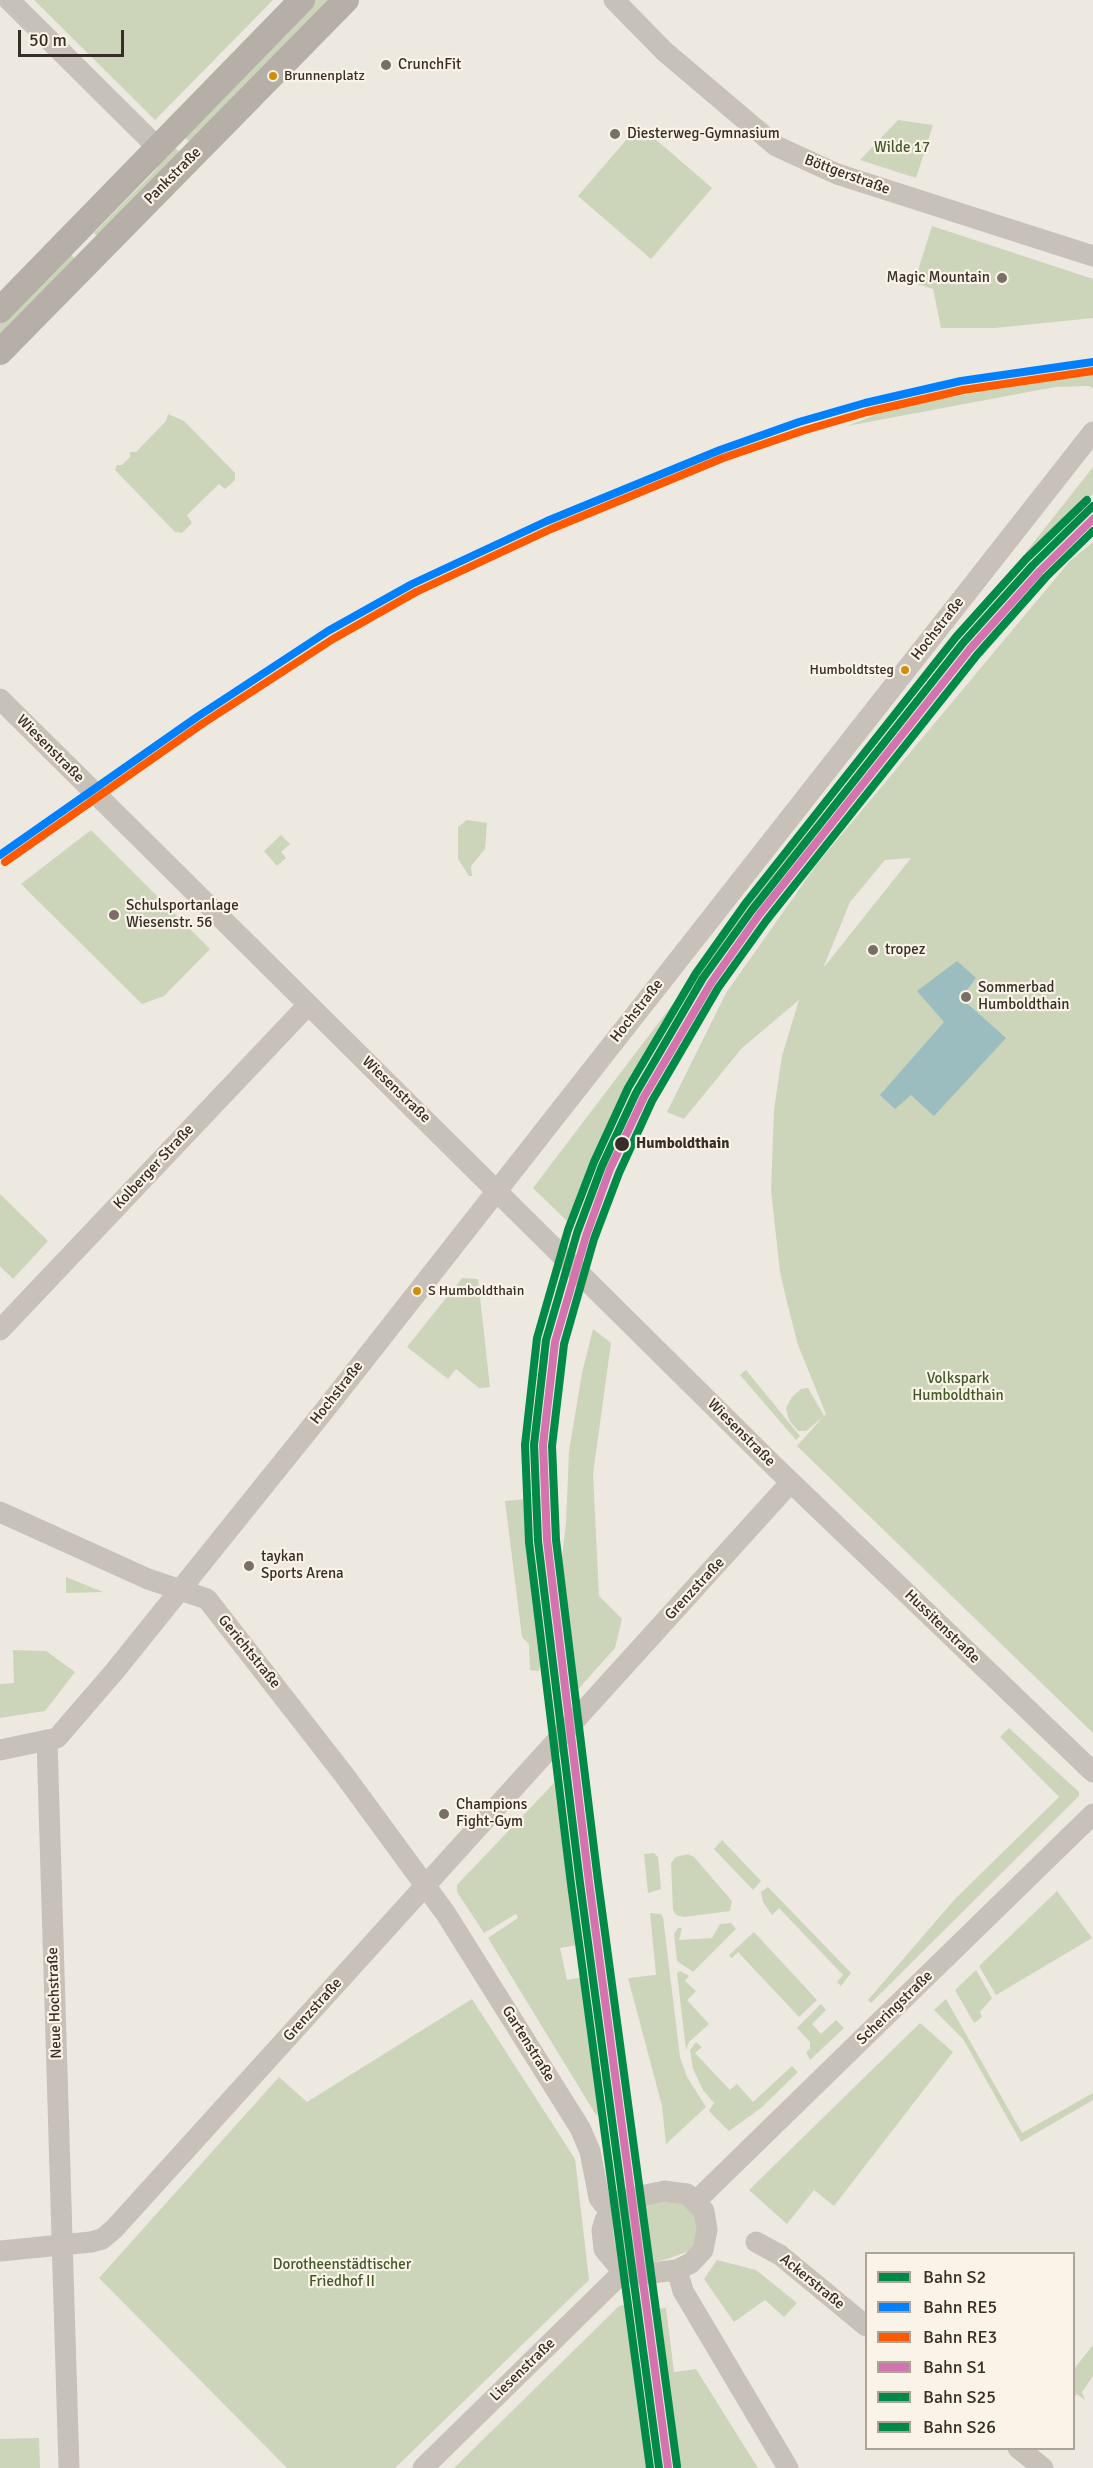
<!DOCTYPE html>
<meta charset="utf-8">
<style>
body{margin:0}
#map{position:relative;width:1093px;height:2468px;overflow:hidden;background:#ede9e1;font-family:Signika,sans-serif}
canvas{display:block}
.legend{position:absolute;left:865px;top:2252px;width:210px;height:198px;box-sizing:border-box;background:#faf3e7;border:2px solid #aca49a;margin:0;padding:8px 10px;list-style:none;font-size:18px;color:#372e27}
.legend li{display:flex;align-items:center;gap:12px;height:30px}
.legend b{width:30px;border:2px solid #aca49a}
.scale{position:absolute;left:18px;top:30px;width:106px;height:27px;box-sizing:border-box;border:3px solid #372e27;border-top:0;padding-left:8px;font-size:18px;line-height:21px;white-space:nowrap;color:#372e27;-webkit-text-stroke:4px #faf3e7;paint-order:stroke}
</style>
<div id="map">
<canvas width="1093" height="2468"></canvas>
<ul class="legend">
<li><b style="height:8px;background:#018a47"></b>Bahn S2</li>
<li><b style="height:8px;background:#0080ff"></b>Bahn RE5</li>
<li><b style="height:8px;background:#ff5900"></b>Bahn RE3</li>
<li><b style="height:8px;background:#d474ae"></b>Bahn S1</li>
<li><b style="height:8px;background:#018a47"></b>Bahn S25</li>
<li><b style="height:8px;background:#018a47"></b>Bahn S26</li>
</ul>
<div class="scale">50 m</div>
</div>
<script>
const c = document.querySelector('canvas').getContext('2d');
c.lineJoin = 'round';
function fillPath(path, color) {
  c.fillStyle = color;
  c.fill(path, 'evenodd');
}
function toPath(rows) {
  const path = new Path2D();
  for (const r of rows) {
    path.moveTo(r[0], r[1]);
    for (let i = 2; i < r.length; i += 2) path.lineTo(r[i], r[i + 1]);
  }
  return path;
}
function stroke(path, color, width, dash) {
  c.strokeStyle = color;
  c.lineWidth = width;
  c.lineCap = dash ? 'butt' : 'round';
  c.setLineDash(dash || []);
  c.stroke(path);
}
function drawText(font, color, halo, rows, align = 'center') {
  c.font = font + ' Signika,sans-serif';
  c.lineWidth = 4.5;
  c.setLineDash([]);
  c.textBaseline = 'middle';
  c.strokeStyle = halo;
  c.fillStyle = color;
  for (const [text, x, y, turn = 0] of rows) {
    c.save();
    c.translate(x, y);
    c.rotate((+turn || 0) * Math.PI / 180);
    c.textAlign = isNaN(turn) ? turn : align;
    if (halo) c.strokeText(text, 0, 0);
    c.fillText(text, 0, 0);
    c.restore();
  }
}
fillPath(toPath([
 [34,0,273,0,155,120],
 [315,0,331,0,191,143,183,136],
 [898,120,933,125,916,178,860,160],
 [639,125,712,188,651,259,578,196],
 [173,146,181,153,98,237,94,233,153,173],
 [932,226,1093,279,1093,318,995,328,941,328,933,289,914,283],
 [67,251,76,259,0,336,0,320],
 [1093,372,1093,388,1088,386,1055,387,847,426,896,407],
 [168,414,184,421,235,473,235,480,225,489,219,484,187,515,192,523,182,533,175,532,115,470,117,465,122,465,130,457,130,452,136,452,166,421],
 [1093,467,1093,494,1069,515,979,614,849,777,675,1011,629,1093,568,1222,533,1188,748,905],
 [1093,542,1093,1733,797,1446,823,1417,806,1431,798,1431,789,1420,786,1408,792,1397,801,1389,808,1388,824,1416,826,1414,798,1345,787,1302,780,1272,771,1190,774,1110,782,1056,799,1000,742,1048,684,1119,667,1112,726,993,817,864,1070,561],
 [911,858,825,966,824,966,850,902,885,860],
 [467,820,487,823,485,849,471,866,472,876,469,876,458,859,458,827],
 [91,830,210,949,164,996,142,1004,21,884],
 [281,835,290,844,281,852,286,858,277,866,264,851],
 [0,1194,48,1241,13,1279,0,1266],
 [462,1278,478,1279,490,1387,479,1388,456,1369,448,1379,407,1347],
 [593,1329,611,1343,593,1474,599,1596,622,1619,615,1648,572,1696,559,1583,566,1523,569,1451,582,1373],
 [746,1370,800,1436,796,1440,740,1375],
 [526,1499,529,1554,542,1652,539,1671,530,1670,529,1644,522,1637,505,1501],
 [66,1577,103,1592,66,1593],
 [13,1650,46,1651,75,1672,45,1711,0,1718,0,1684,14,1683],
 [1009,1728,1079,1792,1079,1796,871,2003,868,2000,954,1900,1059,1797,1000,1737],
 [554,1783,577,1945,560,1948,567,1980,584,1977,602,2112,596,2115,488,1938,518,1918,516,1914,484,1933,457,1892,457,1885],
 [722,1840,761,1881,753,1890,714,1849],
 [654,1853,658,1857,661,1889,648,1893,644,1854],
 [688,1854,694,1857,732,1901,730,1911,684,1917,676,1915,673,1910,671,1863,676,1857],
 [768,1887,851,1973,841,1986,837,1982,843,1975,779,1908,772,1915,763,1902,761,1892],
 [1057,1891,1092,1938,996,1995,979,1966],
 [650,1913,661,1914,663,1917,680,2057,687,2077,706,2107,666,2144,662,2106,628,1978,656,1975],
 [731,1923,736,1929,693,1972,677,1961,674,1934,678,1928,682,1928,679,1940,712,1938,720,1924],
 [754,1932,817,2000,799,2017,738,1952,732,1958,729,1955],
 [976,1970,992,1998,980,2012,982,2017,974,2023,955,1990],
 [680,1971,689,1976,685,1981,696,1991,687,2000,709,2024,689,2042,686,2050,677,1973],
 [472,1999,575,2159,589,2280,395,2468,287,2468,99,2278,279,2077,307,2102],
 [946,1999,1022,2133,1093,2093,1093,2100,1021,2142,963,2039,934,2010],
 [821,2004,826,2010,812,2024,821,2034,836,2020,844,2028,810,2060,806,2052,810,2049,810,2042,797,2028],
 [920,2023,953,2052,834,2206,814,2190,787,2224,749,2190],
 [696,2042,702,2047,695,2053,730,2090,737,2084,753,2102,792,2066,798,2072,761,2108,729,2131,709,2111,714,2103,703,2090,693,2069,690,2050],
 [669,2201,681,2203,695,2214,697,2241,689,2251,667,2259,642,2265,621,2260,609,2233,625,2208],
 [717,2260,756,2270,797,2303,784,2317,765,2300,734,2322,704,2279],
 [630,2303,653,2468,454,2468,619,2306],
 [666,2308,674,2372,696,2369,758,2468,680,2468,655,2309],
 [1093,2345,1093,2376,1082,2392,1085,2400,1077,2394,1074,2397,1074,2369],
 [39,2438,40,2468,0,2468,0,2439]
]), '#ccd4ba');
fillPath(toPath([
 [957,961,976,978,961,998,1006,1038,934,1116,911,1095,895,1109,880,1095,944,1022,917,991]
]), '#9bbdc0');
stroke(toPath([
 [9,0,158,148],
 [614,0,664,51,776,146,837,174,1093,256],
 [0,699,773,1465,1093,1772],
 [0,1330,308,1005],
 [0,1512,148,1579,207,1599,345,1776,446,1914,580,2128,590,2151,599,2198,610,2212],
 [47,1740,69,2468],
 [0,1750,57,1738,114,1672,324,1411,1093,432],
 [664,2191,687,2194,704,2211,707,2230,703,2250,691,2263,677,2270,642,2274,623,2272,604,2249,602,2230,605,2220,610,2212,623,2200,664,2191],
 [696,2201,1093,1814],
 [756,2242,780,2255,866,2326],
 [0,2251,91,2242,102,2239,114,2229,791,1482],
 [677,2270,683,2291,788,2468],
 [1018,2448,1043,2468],
 [423,2468,623,2272]
]), '#c7c1b9', 21);
stroke(toPath([
 [0,310,302,0],
 [0,352,346,0]
]), '#b5afa8', 26);
stroke(toPath([
 [659,2468,580,1883,538,1541,534,1445,546,1340,577,1233,602,1166,636,1093,703,978,752,910,963,643,1033,565,1093,506]
]), '#018a47', 8);
stroke(toPath([
 [0,855,197,717,328,631,412,584,547,521,720,450,799,422,865,403,961,381,1093,362]
]), '#0080ff', 8);
stroke(toPath([
 [5,862,202,724,333,639,416,592,551,529,723,458,802,431,867,412,963,390,1093,371]
]), '#ff5900', 8);
stroke(toPath([
 [668,2467,589,1882,547,1540,543,1445,555,1342,586,1236,610,1169,644,1097,711,983,759,915,970,649,1040,571,1093,519]
]), '#d474ae', 8);
stroke(toPath([
 [650,2468,571,1884,529,1542,525,1445,537,1338,568,1230,594,1162,628,1088,696,973,745,904,956,637,1026,559,1087,500]
]), '#018a47', 8);
stroke(toPath([
 [677,2466,598,1881,556,1540,552,1446,564,1344,594,1239,619,1173,652,1101,718,988,766,921,977,655,1046,577,1093,531]
]), '#018a47', 8);
for (const [x, y, r, color] of [
 [386,65,6,"#776f68"],
 [273,76,5,"#d18e08"],
 [615,134,6,"#776f68"],
 [1002,278,6,"#776f68"],
 [905,670,5,"#d18e08"],
 [114,915,6,"#776f68"],
 [873,950,6,"#776f68"],
 [966,997,6,"#776f68"],
 [622,1144,8,"#372e27"],
 [417,1291,5,"#d18e08"],
 [249,1566,6,"#776f68"],
 [444,1814,6,"#776f68"]
]) {
  const dot = new Path2D();
  dot.arc(x, y, r, 0, 2 * Math.PI);
  c.fillStyle = color;
  c.fill(dot);
  stroke(dot, '#faf3e7', 2);
}
drawText('14px', '#372e27', '#faf3e7', [
 ["Brunnenplatz",284,76],
 ["Humboldtsteg",894,670,"right"],
 ["S Humboldthain",428,1291]
], 'left');
drawText('15px', '#372e27', '#faf3e7', [
 ["CrunchFit",398,65],
 ["Diesterweg-Gymnasium",627,134],
 ["Magic Mountain",990,278,"right"],
 ["Schulsportanlage",126,906],
 ["Wiesenstr. 56",126,923],
 ["tropez",885,950],
 ["Sommerbad",978,988],
 ["Humboldthain",978,1005],
 ["taykan",261,1557],
 ["Sports Arena",261,1574],
 ["Champions",456,1805],
 ["Fight-Gym",456,1822]
], 'left');
drawText('15px', '#42572a', '#faf3e7', [
 ["Wilde 17",902,148],
 ["Volkspark",958,1379],
 ["Humboldthain",958,1396],
 ["Dorotheenstädtischer",342,2265],
 ["Friedhof II",342,2282]
]);
drawText('15px', '#372e27', '#faf3e7', [
 ["Böttgerstraße",847,175,20],
 ["Pankstraße",173,176,-45],
 ["Hochstraße",938,629,-52],
 ["Wiesenstraße",50,749,45],
 ["Hochstraße",637,1011,-52],
 ["Wiesenstraße",396,1090,44],
 ["Kolberger Straße",154,1167,-47],
 ["Hochstraße",337,1393,-52],
 ["Wiesenstraße",741,1433,45],
 ["Grenzstraße",695,1589,-47],
 ["Hussitenstraße",942,1627,44],
 ["Gerichtstraße",249,1652,51],
 ["Neue Hochstraße",55,2003,-92],
 ["Scheringstraße",895,2008,-44],
 ["Grenzstraße",313,2010,-48],
 ["Gartenstraße",528,2044,58],
 ["Ackerstraße",812,2282,39],
 ["Liesenstraße",523,2370,-44]
]);
drawText('bold 15px', '#372e27', '#faf3e7', [
 ["Humboldthain",636,1144]
], 'left');
</script>
